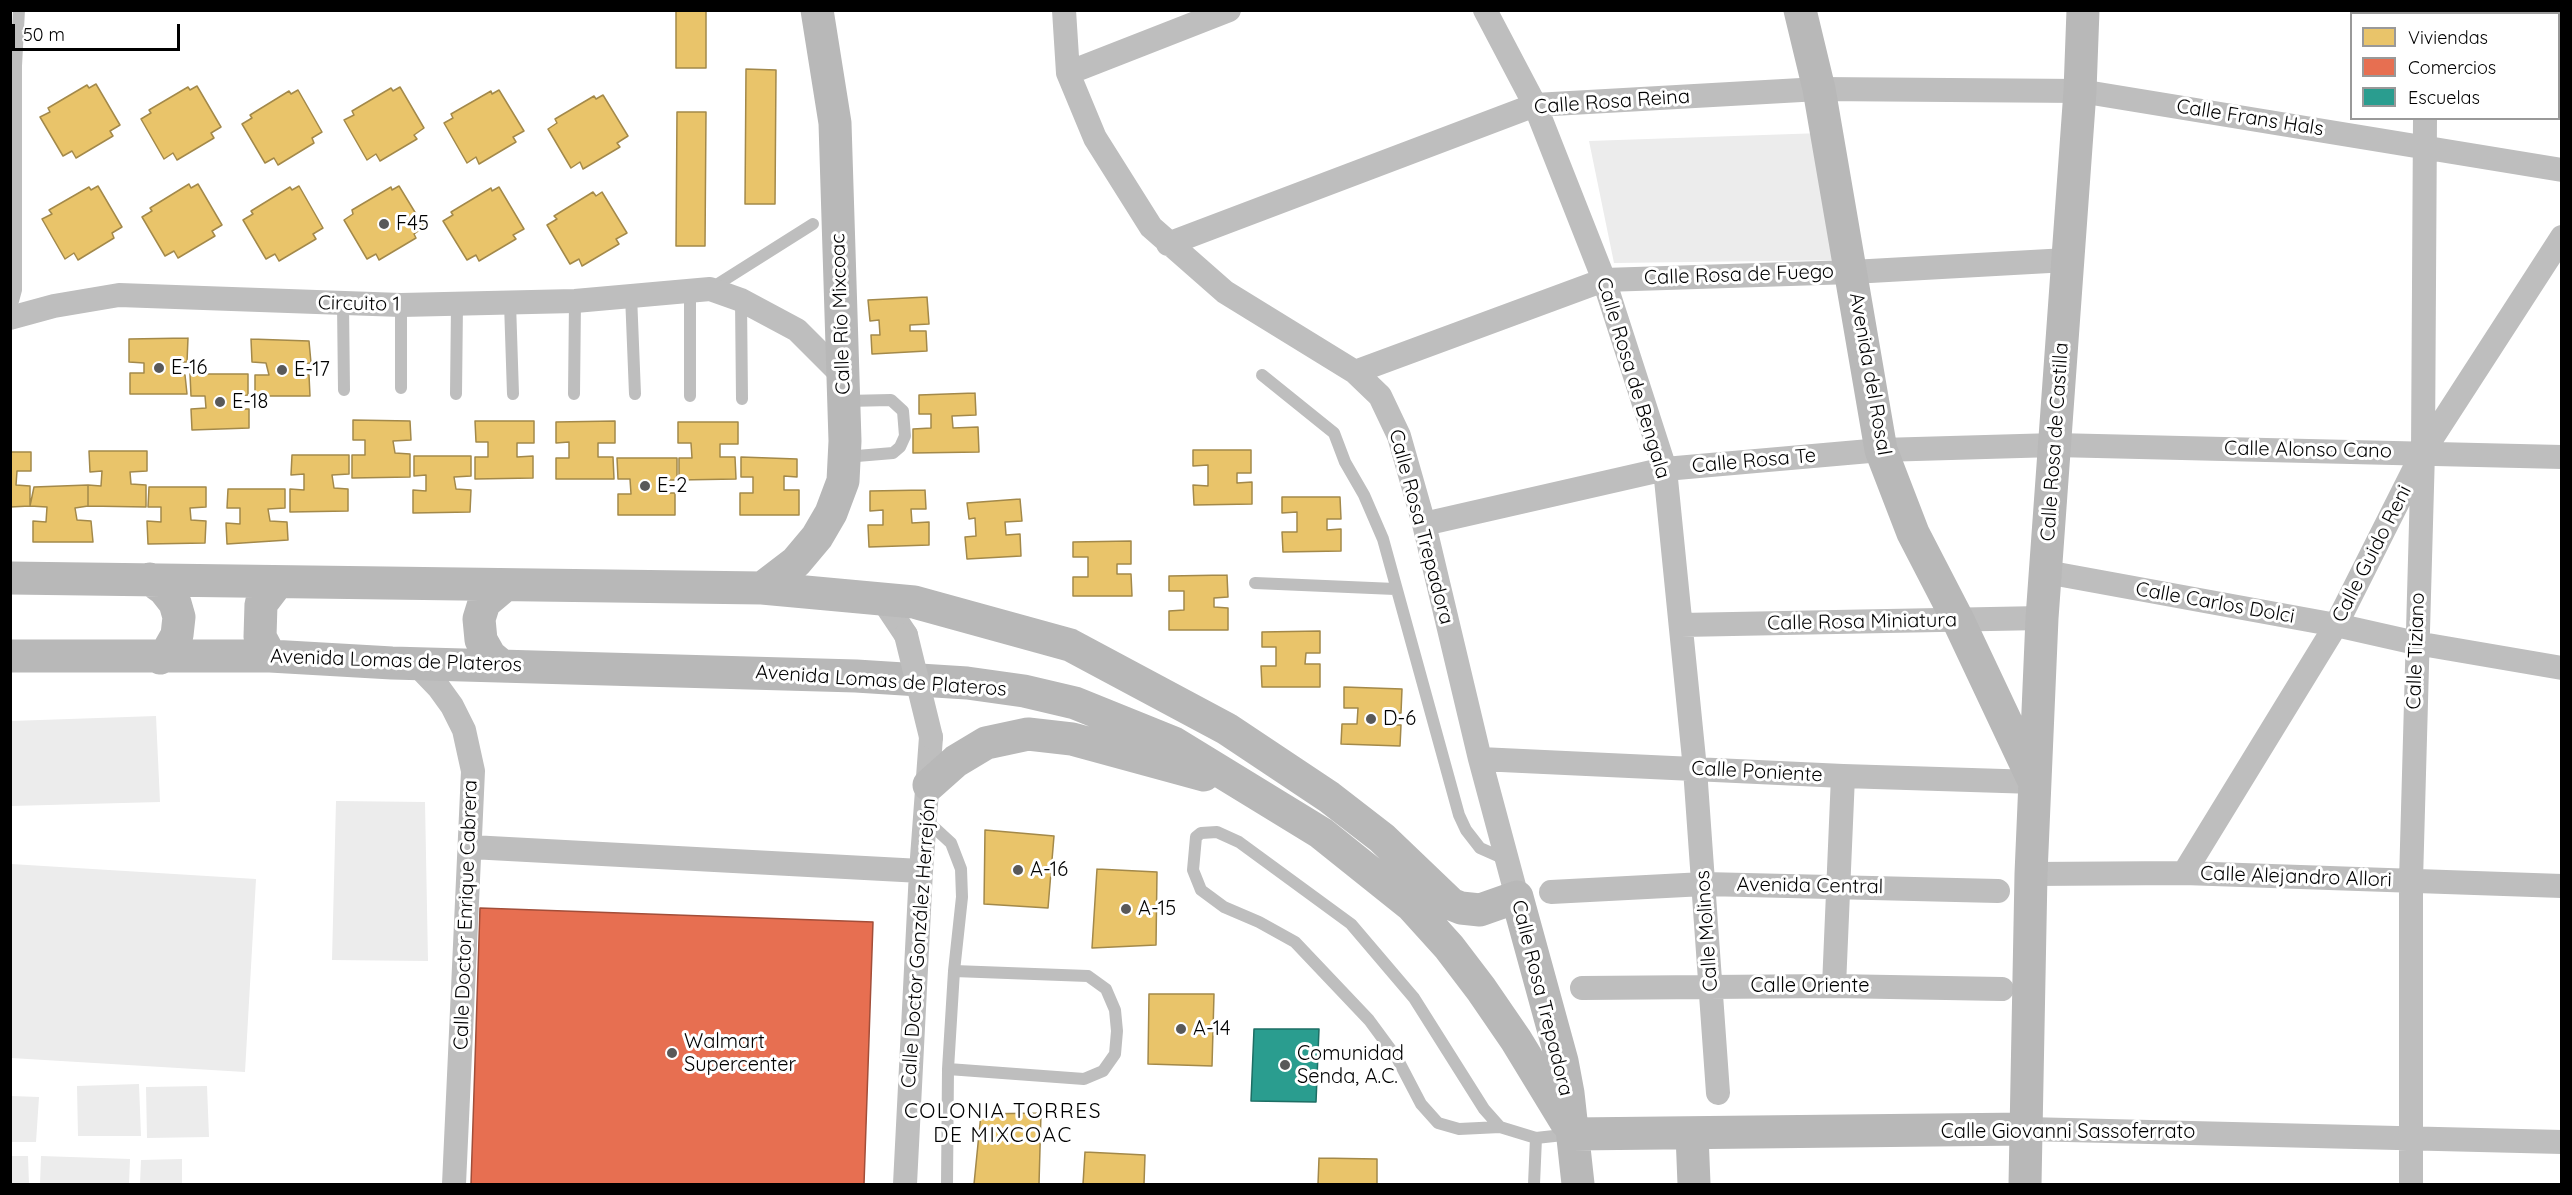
<!DOCTYPE html>
<meta charset="utf-8">
<style>
body{margin:0}
#map{position:relative;width:2572px;height:1195px;overflow:hidden;background:#fff;font-family:Quicksand,sans-serif}
canvas{display:block}
.frame{position:absolute;inset:0;border:12px solid #000;pointer-events:none}
.legend{position:absolute;left:2350px;top:12px;width:210px;height:108px;box-sizing:border-box;background:#fff;border:2px solid #999;margin:0;padding:8px 10px;list-style:none;font-size:18px;color:#000}
.legend li{display:flex;align-items:center;gap:12px;height:30px}
.legend b{width:30px;border:2px solid #999}
.scale{position:absolute;left:12px;top:24px;width:168px;height:27px;box-sizing:border-box;border:3px solid #000;border-top:0;padding-left:8px;font-size:18px;line-height:21px;white-space:nowrap;color:#000;-webkit-text-stroke:4px #fff;paint-order:stroke}
</style>
<div id="map">
<canvas width="2572" height="1195"></canvas>
<div class="frame"></div>
<ul class="legend">
<li><b style="height:16px;background:#e9c46a"></b>Viviendas</li>
<li><b style="height:16px;background:#e76f51"></b>Comercios</li>
<li><b style="height:16px;background:#2a9d8f"></b>Escuelas</li>
</ul>
<div class="scale">50 m</div>
</div>
<script>
const c = document.querySelector('canvas').getContext('2d');
c.lineJoin = 'round';
function fillPath(path, color) {
  c.fillStyle = color;
  c.fill(path, 'evenodd');
}
function toPath(rows) {
  const path = new Path2D();
  for (const r of rows) {
    path.moveTo(r[0], r[1]);
    for (let i = 2; i < r.length; i += 2) path.lineTo(r[i], r[i + 1]);
  }
  return path;
}
function stroke(path, color, width, dash) {
  c.strokeStyle = color;
  c.lineWidth = width;
  c.lineCap = dash ? 'butt' : 'round';
  c.setLineDash(dash || []);
  c.stroke(path);
}
function drawText(font, color, halo, rows, align = 'center') {
  c.font = font + ' Quicksand,sans-serif';
  c.lineWidth = 6;
  c.setLineDash([]);
  c.textBaseline = 'middle';
  c.strokeStyle = halo;
  c.fillStyle = color;
  for (const [text, x, y, turn = 0] of rows) {
    c.save();
    c.translate(x, y);
    c.rotate((+turn || 0) * Math.PI / 180);
    c.textAlign = isNaN(turn) ? turn : align;
    if (halo) c.strokeText(text, 0, 0);
    c.fillText(text, 0, 0);
    c.restore();
  }
}
fillPath(toPath([
 [1822,133,1843,260,1614,263,1589,141],
 [156,716,160,802,11,806,11,721],
 [336,801,425,802,428,961,332,960],
 [11,864,256,879,245,1072,11,1058],
 [139,1084,141,1136,78,1136,77,1086],
 [207,1086,209,1137,147,1138,146,1087],
 [11,1096,39,1097,36,1142,11,1142],
 [11,1156,28,1156,29,1184,11,1184],
 [41,1156,130,1159,129,1184,40,1184],
 [182,1159,182,1184,140,1184,141,1160]
]), '#ececec');
const homes = toPath([
 [676,10,706,10,706,68,676,68,676,10],
 [746,69,776,70,775,204,745,204,746,69],
 [96,84,120,125,110,131,113,136,76,158,72,151,63,156,40,117,50,112,48,108,87,85,89,88,96,84],
 [197,86,221,127,211,133,214,138,177,160,173,153,164,159,141,119,151,113,149,110,188,87,190,90,197,86],
 [400,87,424,128,414,135,417,139,380,161,376,154,367,160,344,120,354,115,352,111,391,88,393,91,400,87],
 [298,90,322,132,312,138,314,143,278,165,274,158,265,163,242,124,252,118,250,115,289,91,291,94,298,90],
 [499,90,524,131,513,137,516,142,479,164,476,157,467,163,444,123,453,118,451,114,491,91,492,94,499,90],
 [603,95,628,136,617,143,620,147,583,169,580,162,571,168,548,129,557,123,555,119,594,96,596,99,603,95],
 [677,112,706,112,705,246,676,246,677,112],
 [189,184,191,188,198,184,222,225,212,231,215,236,178,258,174,251,165,256,142,217,152,211,150,208,189,184],
 [98,186,122,227,112,233,114,238,78,260,74,253,65,259,42,219,52,214,49,210,89,187,91,190,98,186],
 [299,186,323,228,313,234,316,239,279,261,275,254,266,259,243,220,253,214,251,211,290,187,292,190,299,186],
 [399,186,424,227,414,234,416,238,379,260,376,254,367,259,344,220,353,214,352,210,391,187,392,190,399,186],
 [499,187,524,229,513,235,516,239,479,261,476,255,467,260,443,221,453,215,451,212,491,188,492,191,499,187],
 [593,192,596,196,602,192,627,233,616,239,619,244,582,266,579,259,570,264,547,225,557,219,554,216,593,192],
 [927,297,929,324,910,325,910,331,926,331,927,351,872,354,871,335,880,335,879,320,870,321,868,300,927,297],
 [188,338,187,362,174,362,175,373,185,375,187,394,130,394,130,373,144,373,144,363,129,362,129,339,188,338],
 [251,339,309,341,311,363,296,364,297,375,309,375,310,396,255,396,255,375,269,375,266,363,252,362,251,339],
 [190,374,248,374,248,395,234,396,234,409,249,409,249,428,192,430,191,409,206,408,205,396,191,396,190,374],
 [975,393,976,415,952,416,953,428,978,427,979,452,913,453,913,429,931,428,931,414,919,414,919,395,975,393],
 [353,420,410,421,411,440,393,441,395,453,410,454,410,477,352,478,352,455,365,455,365,440,353,440,353,420],
 [475,421,534,421,534,443,517,443,517,457,533,456,533,478,475,479,475,457,488,457,488,442,476,442,475,421],
 [615,421,615,443,598,443,598,457,613,457,614,479,556,479,556,458,569,458,569,442,556,443,556,422,615,421],
 [678,422,738,422,738,444,720,444,720,457,735,457,736,479,679,480,679,458,692,458,691,443,678,443,678,422],
 [1193,450,1251,450,1251,473,1237,473,1237,483,1252,482,1252,504,1194,505,1193,485,1208,486,1208,465,1193,466,1193,450],
 [89,451,147,451,147,471,130,472,131,484,146,485,146,507,88,506,88,485,101,486,102,471,90,472,89,451],
 [10,452,31,452,31,471,17,471,16,485,30,486,30,506,10,507,10,452],
 [292,455,349,455,349,474,332,475,334,488,348,489,348,511,290,512,290,489,304,490,304,474,291,475,292,455],
 [414,456,471,456,471,476,454,477,456,489,471,490,470,512,413,513,413,490,426,491,426,475,414,476,414,456],
 [741,457,797,459,797,477,784,476,784,490,799,490,799,515,740,515,740,493,753,493,753,477,741,477,741,457],
 [617,458,677,458,677,480,659,480,659,493,675,493,675,515,618,515,618,494,631,494,630,479,618,479,617,458],
 [88,485,88,506,75,508,77,520,91,521,93,542,33,542,33,521,46,522,47,507,30,506,34,487,88,485],
 [149,487,206,487,206,507,190,508,191,520,206,521,205,543,148,544,147,521,161,522,161,507,148,507,149,487],
 [228,489,285,489,285,508,268,509,270,521,287,522,288,540,227,544,226,523,240,524,240,508,227,508,228,489],
 [925,490,926,509,911,509,912,523,929,522,929,545,869,547,868,525,883,525,883,510,870,511,870,491,925,490],
 [1282,497,1340,497,1341,519,1327,519,1327,530,1341,529,1341,551,1283,552,1282,532,1297,532,1297,512,1282,513,1282,497],
 [1020,499,1022,521,1005,522,1006,535,1020,534,1021,556,967,559,965,537,976,536,975,518,969,519,967,503,1020,499],
 [1131,541,1131,564,1117,564,1117,574,1131,574,1132,596,1073,596,1073,577,1088,577,1088,557,1073,557,1073,542,1131,541],
 [1227,575,1228,597,1214,598,1214,607,1228,608,1228,630,1169,630,1169,611,1184,610,1184,591,1169,591,1169,576,1227,575],
 [1320,631,1320,653,1306,653,1305,664,1320,664,1320,687,1262,687,1261,666,1276,666,1276,647,1262,647,1262,632,1320,631],
 [1344,687,1402,689,1401,713,1385,713,1385,725,1401,725,1400,746,1341,744,1342,724,1357,724,1358,708,1344,708,1344,687],
 [985,830,1054,836,1048,908,984,904,985,830],
 [1097,869,1157,872,1156,945,1092,948,1097,869],
 [1149,994,1214,994,1212,1066,1148,1064,1149,994],
 [1041,1113,1039,1184,974,1184,981,1114,1041,1113],
 [1085,1152,1145,1155,1144,1184,1083,1184,1085,1152],
 [1319,1158,1377,1159,1377,1184,1318,1184,1319,1158]
]);
fillPath(homes, '#e9c46a');
stroke(homes, '#a3894a', 1.5);
const shops = toPath([
 [480,908,873,922,864,1184,471,1184,480,908]
]);
fillPath(shops, '#e76f51');
stroke(shops, '#a24e39', 1.5);
const schools = toPath([
 [1254,1029,1319,1029,1316,1102,1251,1101,1254,1029]
]);
fillPath(schools, '#2a9d8f');
stroke(schools, '#1d6e64', 1.5);
stroke(toPath([
 [710,289,813,224],
 [631,295,635,394],
 [741,300,742,399],
 [510,303,513,394],
 [343,304,344,390],
 [401,305,401,388],
 [10,312,16,290,16,66,19,10],
 [1262,375,1334,433,1345,462,1364,495,1383,539,1459,815,1466,830,1480,848,1507,860],
 [456,394,457,304],
 [574,394,575,301],
 [690,396,690,290],
 [845,457,893,453,900,447,905,436,903,411,891,400,846,401],
 [1255,583,1395,589],
 [926,820,951,843,961,869,962,897,954,971,948,1069,947,1184],
 [948,1069,1084,1079,1103,1071,1115,1054,1117,1031,1115,1010,1106,989,1088,976,954,971],
 [1500,1127,1459,1129,1438,1123,1421,1104,1397,1058,1369,1020,1295,942,1259,922,1224,907,1201,890,1193,870,1196,837,1201,833,1217,832,1239,842,1351,924,1414,998,1484,1109,1500,1127,1536,1138,1572,1134],
 [1534,1184,1536,1138]
]), '#bebebe', 12);
stroke(toPath([
 [1064,10,1068,73,1095,138,1151,227,1225,292,1355,372,1380,396,1399,436,1424,524,1480,759,1517,897],
 [1485,10,1535,105,1604,280,1665,469,1695,769,1718,1093],
 [2428,14,2428,10],
 [1068,73,1229,10],
 [1168,244,1535,105,1819,89,2080,91,2562,170],
 [10,318,54,306,119,295,401,305,575,301,710,289,741,300,797,330,841,374],
 [1355,372,1604,280,1852,272,2067,260],
 [1424,524,1665,469,1881,450,2055,445,2562,457],
 [2046,572,2336,625,2416,643,2562,668],
 [882,599,906,635],
 [1681,625,2042,618],
 [415,663,439,688,452,706,464,730,473,771,454,1184],
 [1480,759,1843,776,2035,782],
 [471,847,921,871],
 [2184,873,2336,625,2423,452,2562,237],
 [2031,874,2184,873,2562,886],
 [1551,892,1704,884,1998,891],
 [1834,986,1843,776],
 [1582,988,1834,986,2002,989],
 [2026,1129,2562,1142],
 [905,1184,921,871,931,737],
 [2411,1184,2411,881,2423,452,2425,118]
]), '#bebebe', 24);
stroke(toPath([
 [1800,10,1819,89,1881,450,1913,533,1958,620,2032,777],
 [10,578,762,588,914,602,1070,645,1227,729,1329,797,1382,838,1451,904,1461,908,1480,910,1517,897,1562,1061,1568,1093,1578,1184],
 [150,579,164,589,175,603,179,617,177,635,168,651,160,658],
 [762,588,796,562,817,537,831,513,843,481,845,441,835,123,817,10],
 [10,656,270,656,392,663,856,676,967,683,1024,691,1075,703,1174,743,1321,833,1411,905,1449,947,1481,989,1516,1040,1566,1122],
 [270,656,260,637,261,604,277,583],
 [501,665,490,656,481,640,479,619,484,603,503,587],
 [929,785,956,761,986,743,1028,734,1072,739,1204,775],
 [1573,1134,2026,1129],
 [1692,1134,1694,1184],
 [2025,1184,2031,874,2042,618,2080,91,2083,10]
]), '#b8b8b8', 33);
stroke(toPath([
 [906,635,931,737]
]), '#bebebe', 24);
for (const [x, y, r, color] of [
 [384,224,6,"#595959"],
 [159,368,6,"#595959"],
 [282,370,6,"#595959"],
 [220,402,6,"#595959"],
 [645,486,6,"#595959"],
 [1371,719,6,"#595959"],
 [1018,870,6,"#595959"],
 [1126,909,6,"#595959"],
 [1181,1029,6,"#595959"],
 [672,1053,6,"#595959"],
 [1285,1065,6,"#595959"]
]) {
  const dot = new Path2D();
  dot.arc(x, y, r, 0, 2 * Math.PI);
  c.fillStyle = color;
  c.fill(dot);
  stroke(dot, '#fff', 2);
}
drawText('20px', '#000', '#fff', [
 ["Calle Rosa Reina",1612,102,-4],
 ["Calle Frans Hals",2250,118,9],
 ["Calle Rosa de Fuego",1739,275,-2],
 ["Circuito 1",359,304,1],
 ["Calle Río Mixcoac",841,314,-92],
 ["Avenida del Rosal",1870,374,80],
 ["Calle Rosa de Bengala",1633,378,73],
 ["Calle Rosa de Castilla",2055,442,-86],
 ["Calle Alonso Cano",2308,450,1],
 ["Calle Rosa Te",1754,461,-5],
 ["Calle Rosa Trepadora",1421,527,75],
 ["Calle Guido Reni",2372,554,-63],
 ["Calle Carlos Dolci",2215,603,10],
 ["Calle Rosa Miniatura",1862,622,-1],
 ["Calle Tiziano",2416,651,-88],
 ["Avenida Lomas de Plateros",396,661,2],
 ["Avenida Lomas de Plateros",881,681,4],
 ["Calle Poniente",1757,772,3],
 ["Calle Alejandro Allori",2296,877,2],
 ["Avenida Central",1810,886,1],
 ["Calle Doctor Enrique Cabrera",466,915,-88],
 ["Calle Molinos",1707,931,-94],
 ["Calle Doctor González Herrejón",919,943,-86],
 ["Calle Oriente",1810,986],
 ["Calle Rosa Trepadora",1542,998,76],
 ["Calle Giovanni Sassoferrato",2068,1132]
]);
drawText('20px', '#000', '#fff', [
 ["F45",396,224],
 ["E-16",171,368],
 ["E-17",294,370],
 ["E-18",232,402],
 ["E-2",657,486],
 ["D-6",1383,719],
 ["A-16",1030,870],
 ["A-15",1138,909],
 ["A-14",1193,1029],
 ["Walmart",684,1042],
 ["Supercenter",684,1065],
 ["Comunidad",1297,1054],
 ["Senda, A.C.",1297,1077]
], 'left');
c.letterSpacing = '1.5px';
drawText('21px', '#000', '#fff', [
 ["COLONIA TORRES",1003,1112],
 ["DE MIXCOAC",1003,1136]
]);
c.letterSpacing = '0px';
</script>
